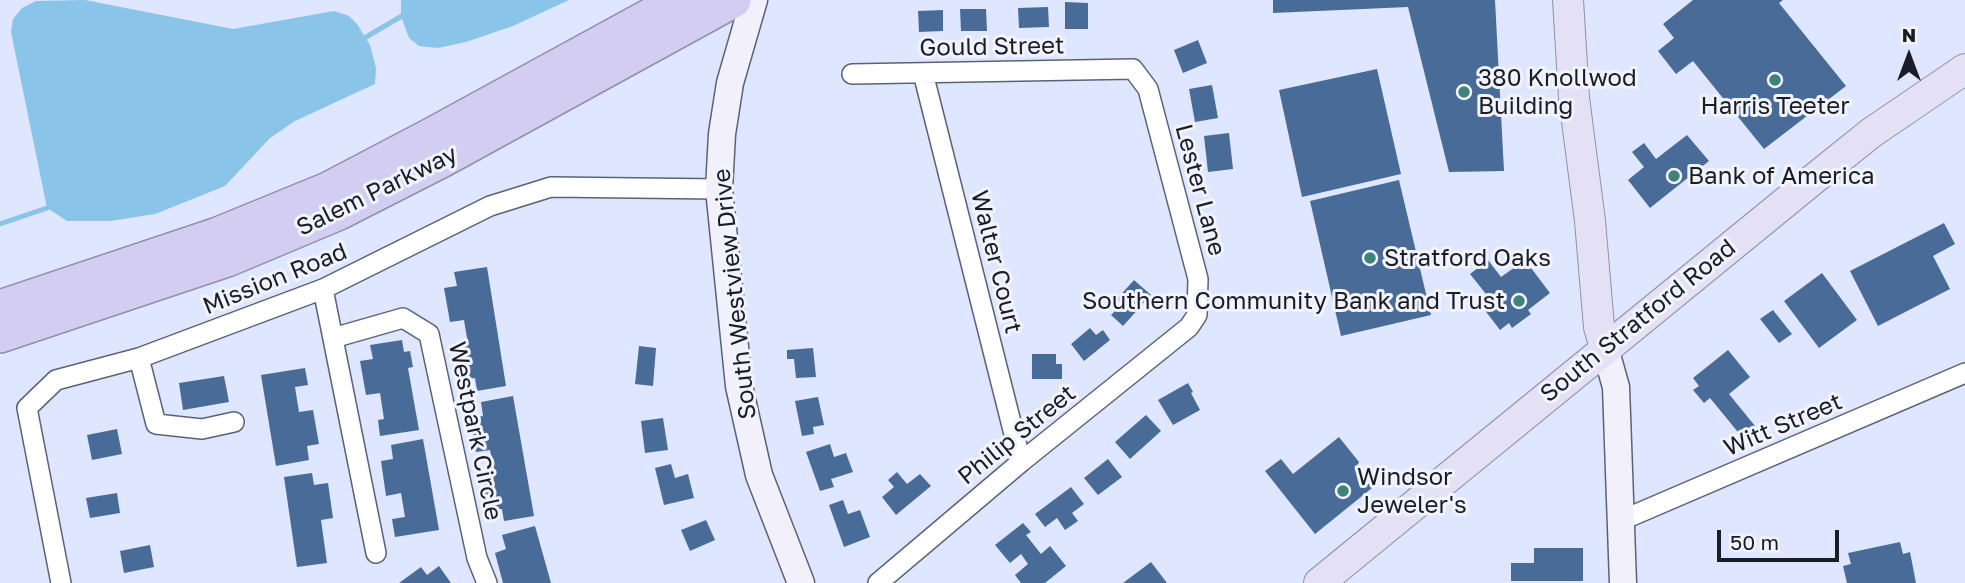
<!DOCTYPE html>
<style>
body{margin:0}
#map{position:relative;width:1965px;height:583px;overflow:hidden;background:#dfe6ff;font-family:"Golos Text",sans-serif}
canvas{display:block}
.north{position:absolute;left:1874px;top:21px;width:70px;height:70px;-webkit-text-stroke:5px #f1f4fe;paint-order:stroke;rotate:0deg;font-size:19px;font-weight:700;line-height:28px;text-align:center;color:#1a1d25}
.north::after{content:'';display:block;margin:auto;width:24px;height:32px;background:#1a1d25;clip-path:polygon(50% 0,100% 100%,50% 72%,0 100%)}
.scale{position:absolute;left:1717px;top:530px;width:122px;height:32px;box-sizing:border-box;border:4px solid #1a1d25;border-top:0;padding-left:9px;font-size:21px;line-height:24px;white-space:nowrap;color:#1a1d25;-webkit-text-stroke:5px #f1f4fe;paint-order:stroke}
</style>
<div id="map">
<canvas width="1965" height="583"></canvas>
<div class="north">N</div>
<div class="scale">50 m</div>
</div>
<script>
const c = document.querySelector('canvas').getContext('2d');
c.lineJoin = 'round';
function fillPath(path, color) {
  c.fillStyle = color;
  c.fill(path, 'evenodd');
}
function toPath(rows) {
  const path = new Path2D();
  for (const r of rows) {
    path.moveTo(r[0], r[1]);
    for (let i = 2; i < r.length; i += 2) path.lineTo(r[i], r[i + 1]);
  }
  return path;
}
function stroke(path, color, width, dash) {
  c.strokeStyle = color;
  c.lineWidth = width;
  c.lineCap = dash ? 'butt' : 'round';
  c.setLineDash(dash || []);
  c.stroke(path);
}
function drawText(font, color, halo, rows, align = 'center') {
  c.font = font + ' "Golos Text",sans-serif';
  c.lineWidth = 6;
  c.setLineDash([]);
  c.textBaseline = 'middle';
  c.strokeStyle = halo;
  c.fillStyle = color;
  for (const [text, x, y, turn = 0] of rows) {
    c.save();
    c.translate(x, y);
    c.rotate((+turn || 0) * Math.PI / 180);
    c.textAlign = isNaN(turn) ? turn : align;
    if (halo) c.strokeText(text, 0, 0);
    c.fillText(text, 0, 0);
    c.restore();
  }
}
fillPath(toPath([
 [85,0,233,29,334,11,349,16,357,24,370,45,376,68,375,84,295,121,270,138,225,186,155,214,111,221,67,221,47,208,11,32,13,19,22,8,36,1],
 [401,0,569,0,513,26,466,42,438,48,419,46,409,38,401,16]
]), '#8ac4e9');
stroke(toPath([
 [361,40,407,13],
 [0,224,47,208,52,203]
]), '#8ac4e9', 5);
fillPath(toPath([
 [1273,0,1495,0,1504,171,1449,172,1408,7,1273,13],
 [1693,0,1783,0,1779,3,1846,86,1764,149,1693,61,1676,74,1658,51,1674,38,1663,24],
 [1065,2,1088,3,1088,29,1065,29],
 [1048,7,1049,27,1019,28,1018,8],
 [960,9,986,9,987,31,961,31],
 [943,10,943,31,919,32,918,11],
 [1198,40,1207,63,1183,73,1174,50],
 [1377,69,1401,174,1302,197,1279,90],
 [1212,85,1218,118,1195,122,1189,89],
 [1229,133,1233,169,1208,172,1204,136],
 [1687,135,1709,161,1650,208,1628,180,1644,167,1632,152,1644,143,1656,159],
 [1399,180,1431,315,1341,336,1310,201],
 [1944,223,1955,244,1933,256,1950,289,1878,326,1850,271],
 [1488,260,1501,277,1525,260,1550,293,1528,310,1531,314,1512,328,1509,323,1500,330,1477,300,1486,294,1470,274],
 [487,267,506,386,477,391,475,378,462,380,456,346,468,344,464,320,450,322,444,288,457,286,454,272],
 [1822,273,1857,320,1819,348,1784,301],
 [1134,280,1151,295,1123,326,1111,315,1122,304,1117,299],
 [1773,310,1792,334,1779,343,1760,319],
 [1090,328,1096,335,1103,330,1110,340,1084,361,1071,344],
 [402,340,404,352,410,351,413,367,408,368,419,430,380,436,378,420,384,419,380,393,366,395,360,361,373,359,370,345],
 [639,346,656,348,653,386,635,384],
 [813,348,816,377,796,378,794,359,787,359,787,350],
 [1728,350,1750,377,1729,394,1755,426,1742,437,1710,398,1704,403,1693,390,1699,386,1693,378],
 [1032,354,1056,354,1056,364,1062,364,1062,379,1032,379],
 [305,368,308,385,295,387,299,412,313,410,319,444,307,446,309,460,276,466,261,375],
 [224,376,229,402,183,410,179,383],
 [1188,383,1193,392,1191,393,1200,410,1173,425,1158,400],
 [513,396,534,516,504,521,502,509,488,511,482,477,495,474,490,450,476,452,471,418,483,416,481,402],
 [818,397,824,425,813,427,814,434,802,436,795,401],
 [1146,415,1161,431,1130,459,1115,442],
 [663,418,668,450,645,453,641,421],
 [117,429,122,454,92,460,87,435],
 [1339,437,1359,462,1356,468,1372,488,1315,534,1265,471,1281,459,1293,474],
 [423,439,439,530,395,537,392,519,405,517,401,493,386,496,381,461,393,459,391,445],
 [830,444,834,457,846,453,853,472,831,479,834,487,820,491,806,452],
 [1108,459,1122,477,1098,495,1084,478],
 [671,464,675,478,688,474,694,498,664,505,655,468],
 [897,472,907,484,920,474,931,486,896,515,882,497,894,487,888,480],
 [312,473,314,485,328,483,333,518,321,520,327,563,297,567,284,477],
 [1071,487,1084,504,1072,513,1078,521,1065,530,1057,518,1045,527,1035,514],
 [117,493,120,513,90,518,86,498],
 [843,500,848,514,860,510,870,537,844,547,829,505],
 [706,520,715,540,690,551,681,530],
 [1023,523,1031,532,1026,535,1041,554,1050,546,1066,566,1045,583,1021,583,1015,575,1028,564,1021,554,1010,563,995,545],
 [535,526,551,583,503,583,495,553,506,549,502,535],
 [1900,542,1903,554,1910,552,1916,583,1847,583,1843,566,1851,564,1848,553],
 [150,545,154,567,124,573,120,551],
 [1534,548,1583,548,1583,581,1511,581,1511,563,1534,563],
 [1151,562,1167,583,1123,583],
 [439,566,451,583,399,583,421,567,427,575]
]), '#496b97');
const street = toPath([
 [923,73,1021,462],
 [852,74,1133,69,1148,89,1198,279,1197,315,1189,327,1021,462,878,583],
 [323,289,376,553],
 [333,338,403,318,429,334,477,558,487,583],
 [139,358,156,424,202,429,234,422],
 [1620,521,1965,373],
 [61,583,27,408,56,380,139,358,323,289,490,206,551,187,719,189]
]);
const secondary = toPath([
 [754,0,730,83,722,134,719,189,739,386,759,475,801,583],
 [1605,348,1616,387,1623,583]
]);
const primary = toPath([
 [1568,0,1574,98,1590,221,1599,327,1605,348],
 [1319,583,1815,178,1871,133,1965,69]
]);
const highway = toPath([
 [0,308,218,235,328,190,431,136,680,0],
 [0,335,227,259,339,212,443,159,733,0]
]);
stroke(street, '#5c6276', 22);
stroke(secondary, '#5c6276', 29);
stroke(primary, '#928faa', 32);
stroke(highway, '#928faa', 38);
stroke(street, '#fff', 19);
stroke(secondary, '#f2f0fb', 26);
stroke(primary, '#e4e1f7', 30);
stroke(highway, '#d2cdf1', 35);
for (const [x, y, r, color] of [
 [1775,80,7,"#3e8379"],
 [1464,92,7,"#3e8379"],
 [1674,176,7,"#3e8379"],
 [1370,258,7,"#3e8379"],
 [1519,301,7,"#3e8379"],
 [1343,491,7,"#3e8379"]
]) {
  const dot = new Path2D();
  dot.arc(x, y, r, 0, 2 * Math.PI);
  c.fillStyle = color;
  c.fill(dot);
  stroke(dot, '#f1f4fe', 2.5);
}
drawText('24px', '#1a1d25', '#f1f4fe', [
 ["Gould Street",992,47,-1],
 ["Lester Lane",1200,190,75],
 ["Salem Parkway",377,191,-26],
 ["Walter Court",996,262,76],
 ["Mission Road",275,279,-22],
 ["South Westview Drive",735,294,-96],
 ["South Stratford Road",1638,321,-39],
 ["Witt Street",1783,425,-23],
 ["Westpark Circle",475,431,78],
 ["Philip Street",1017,435,-39]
]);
drawText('24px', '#1a1d25', '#f1f4fe', [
 ["380 Knollwod",1478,78],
 ["Building",1478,106],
 ["Harris Teeter",1775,106,"center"],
 ["Bank of America",1688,176],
 ["Stratford Oaks",1384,258],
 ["Southern Community Bank and Trust",1505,301,"right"],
 ["Windsor",1357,477],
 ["Jeweler's",1357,505]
], 'left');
</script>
